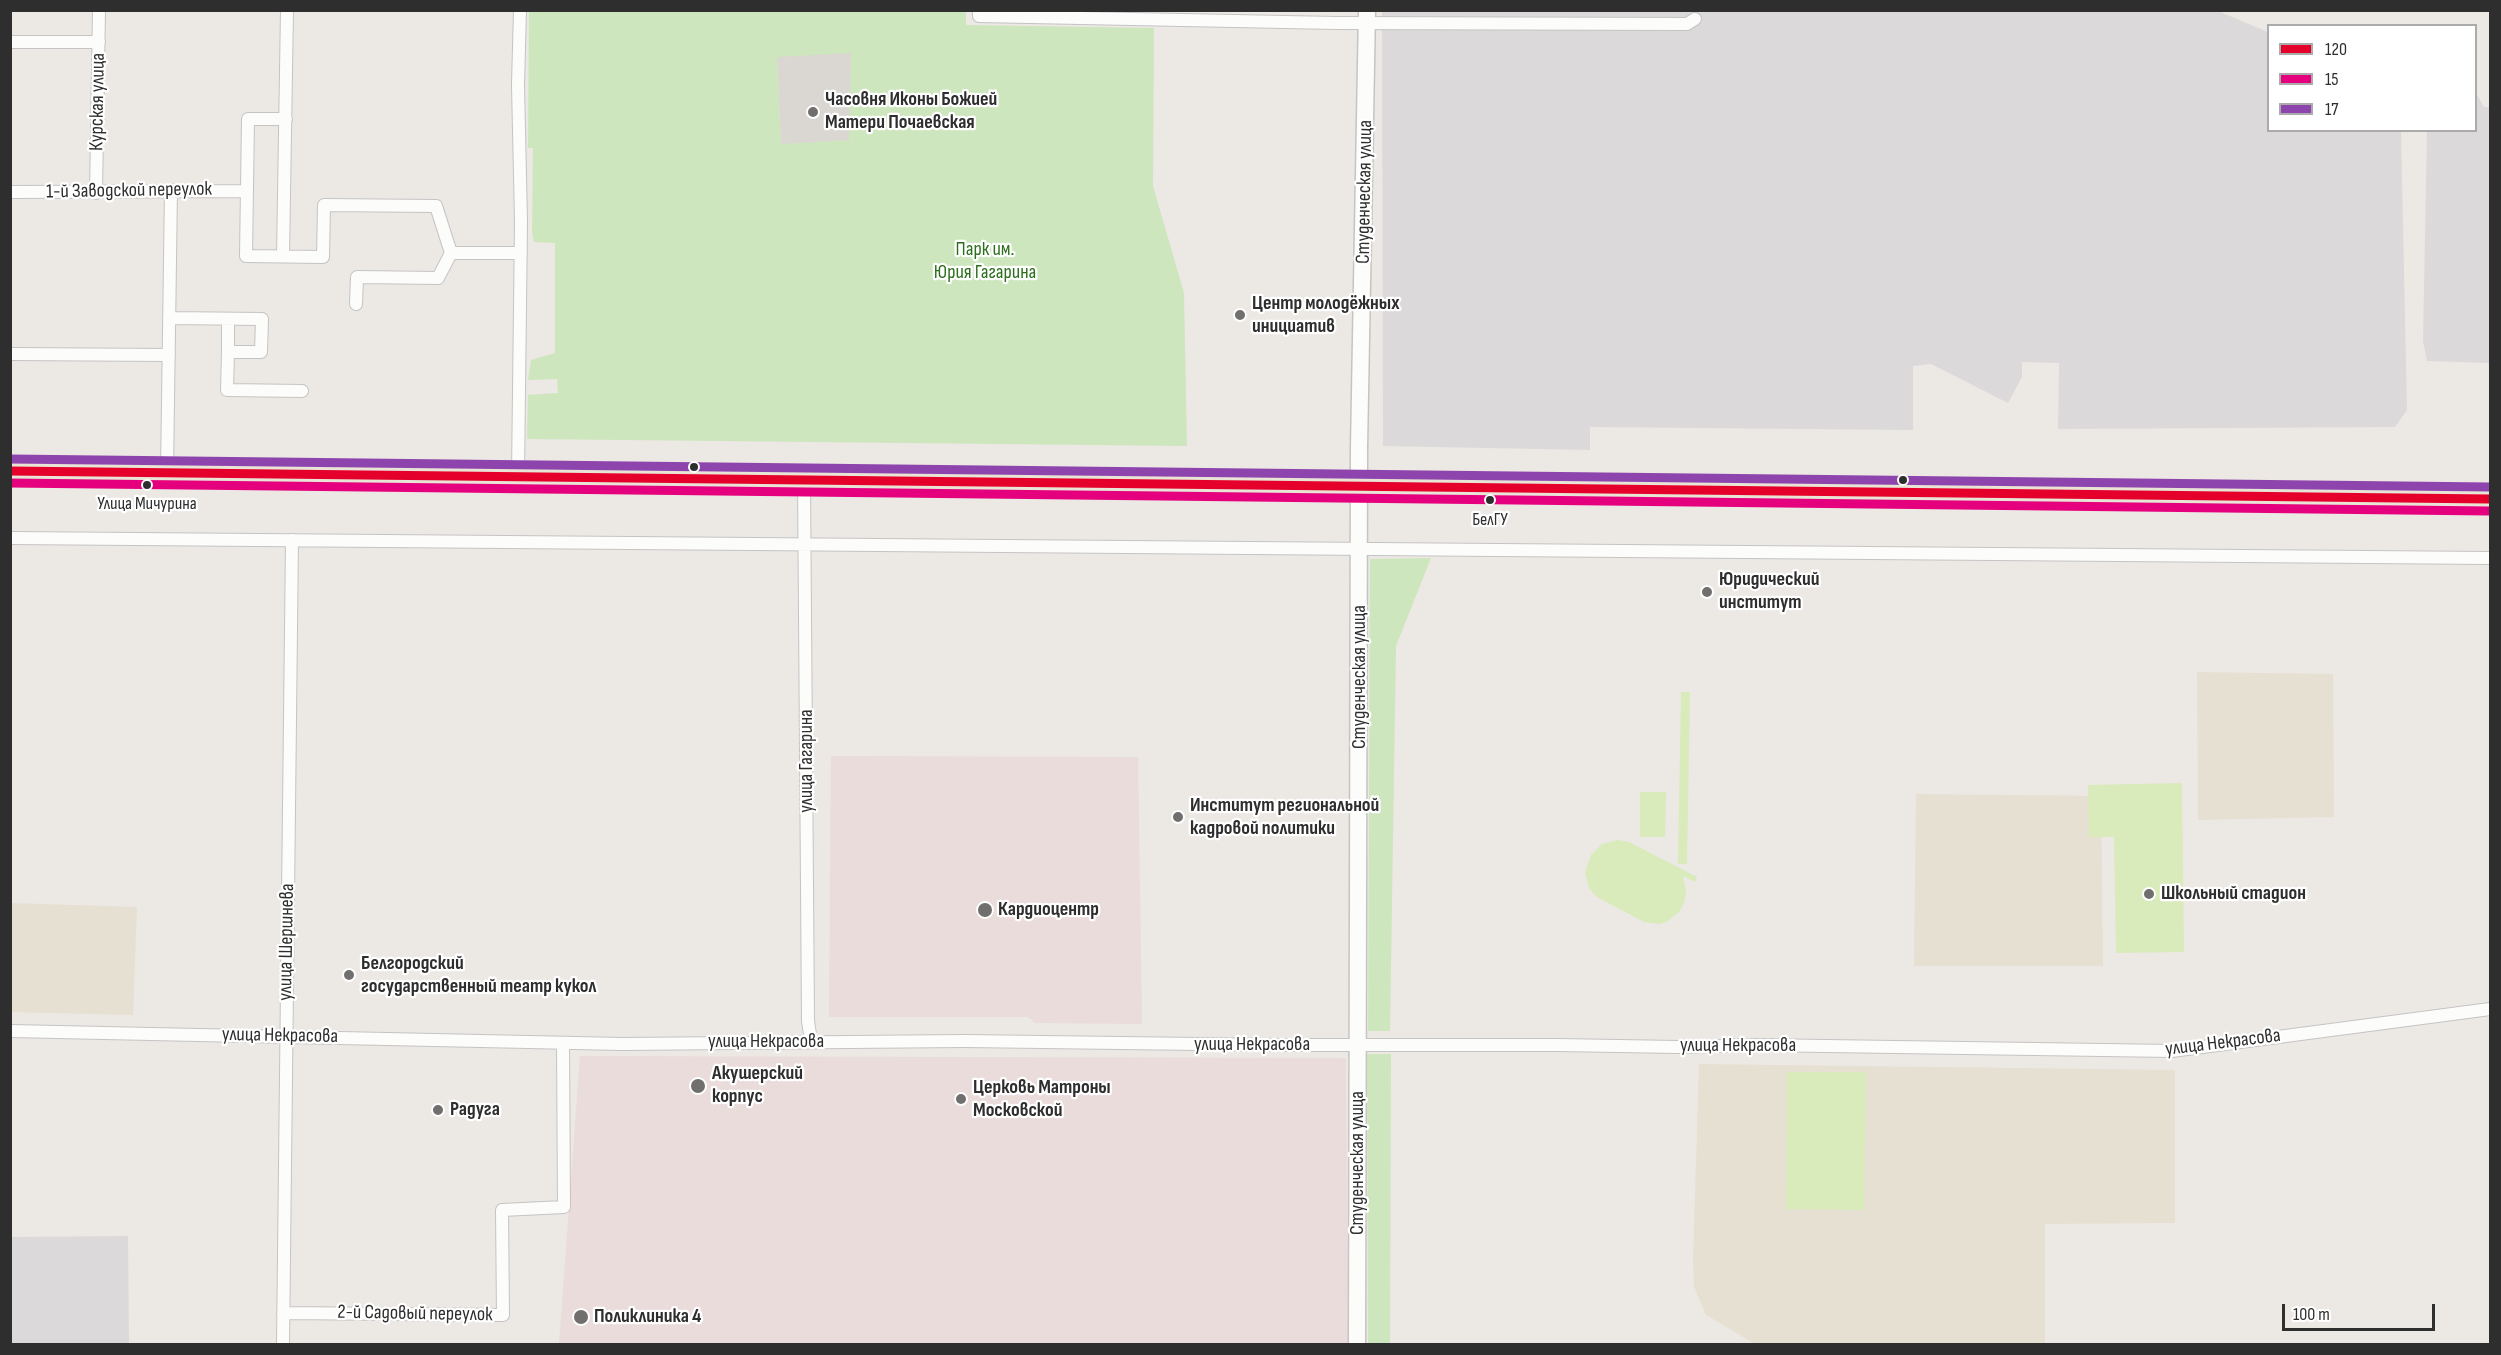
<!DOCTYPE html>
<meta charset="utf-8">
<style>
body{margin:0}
#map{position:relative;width:2501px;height:1355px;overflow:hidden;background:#ece8e4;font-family:"Sofia Sans Condensed",sans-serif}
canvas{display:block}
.frame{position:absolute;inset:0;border:12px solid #2e2e2e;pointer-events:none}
.legend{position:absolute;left:2267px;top:24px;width:210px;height:108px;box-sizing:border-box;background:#fff;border:2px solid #ababab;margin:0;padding:8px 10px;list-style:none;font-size:18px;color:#2e2e2e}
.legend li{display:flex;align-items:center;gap:12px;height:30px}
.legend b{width:30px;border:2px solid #ababab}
.scale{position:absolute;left:2282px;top:1304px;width:153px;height:27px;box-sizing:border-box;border:3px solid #2e2e2e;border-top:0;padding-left:8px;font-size:18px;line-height:21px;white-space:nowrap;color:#2e2e2e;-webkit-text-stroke:4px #fff;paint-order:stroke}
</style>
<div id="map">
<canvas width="2501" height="1355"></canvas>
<div class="frame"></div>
<ul class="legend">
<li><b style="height:8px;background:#e4002b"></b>120</li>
<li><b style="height:8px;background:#e5007d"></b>15</li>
<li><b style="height:8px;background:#8e44ad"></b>17</li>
</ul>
<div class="scale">100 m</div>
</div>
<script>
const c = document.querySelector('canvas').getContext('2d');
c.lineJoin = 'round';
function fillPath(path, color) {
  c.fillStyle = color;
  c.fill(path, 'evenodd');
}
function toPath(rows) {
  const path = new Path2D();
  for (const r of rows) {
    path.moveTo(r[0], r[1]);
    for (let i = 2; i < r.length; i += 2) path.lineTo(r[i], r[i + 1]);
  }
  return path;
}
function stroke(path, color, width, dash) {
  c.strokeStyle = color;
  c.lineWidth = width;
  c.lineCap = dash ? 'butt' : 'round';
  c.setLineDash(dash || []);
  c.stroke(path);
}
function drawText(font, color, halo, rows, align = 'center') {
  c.font = font + ' "Sofia Sans Condensed",sans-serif';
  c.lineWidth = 4.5;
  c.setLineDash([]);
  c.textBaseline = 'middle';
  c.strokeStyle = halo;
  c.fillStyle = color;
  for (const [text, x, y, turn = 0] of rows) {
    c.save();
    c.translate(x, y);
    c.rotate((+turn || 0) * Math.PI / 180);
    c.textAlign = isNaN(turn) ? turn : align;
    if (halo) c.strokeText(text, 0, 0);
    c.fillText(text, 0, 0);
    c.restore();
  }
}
fillPath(toPath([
 [1382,11,2218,11,2268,32,2268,130,2401,131,2407,410,2395,427,2058,429,2059,363,2022,362,2022,377,2008,403,1931,364,1913,366,1913,430,1590,427,1590,450,1383,446],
 [2476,93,2484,107,2490,107,2490,363,2427,361,2423,341,2427,131,2476,130],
 [128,1236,129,1344,11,1344,11,1237]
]), '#dcd9db');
fillPath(toPath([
 [2197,672,2333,674,2334,817,2198,820],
 [1916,794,2101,796,2103,966,1914,966],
 [11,903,137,907,133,1015,11,1012],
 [1699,1064,2175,1070,2175,1223,2045,1224,2045,1344,1755,1344,1706,1315,1694,1287,1693,1259]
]), '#e6e0d3');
fillPath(toPath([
 [831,756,1138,757,1142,1024,1035,1023,1028,1017,829,1017],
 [580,1056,1346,1058,1348,1344,559,1344]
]), '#e9dcdb');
fillPath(toPath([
 [966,10,966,25,1154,28,1153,186,1184,293,1187,446,527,439,528,395,558,393,557,379,528,380,531,360,555,353,555,243,534,242,532,233,533,148,528,148,529,11],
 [777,57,849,140,781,143],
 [1431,558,1396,646,1390,1031,1368,1031,1370,559],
 [1367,1054,1391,1054,1390,1344,1368,1344]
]), '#cee6be');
fillPath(toPath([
 [1681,692,1690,692,1687,864,1678,864],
 [2182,783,2184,952,2116,953,2114,837,2089,837,2088,785],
 [1640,792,1666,792,1665,837,1640,837],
 [1618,840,1629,842,1697,877,1695,882,1683,876,1686,891,1684,903,1680,911,1668,921,1660,924,1644,922,1597,897,1589,888,1585,872,1591,855,1602,844],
 [1787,1072,1866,1072,1864,1210,1786,1209]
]), '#d9eabb');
fillPath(toPath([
 [851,53,849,140,781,144,777,57]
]), '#dad6d2');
const street = toPath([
 [979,10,979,16,1336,23,1687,24,1695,19],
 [10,42,99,42],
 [286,119,248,119,246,256,323,257,324,205,436,206,451,253,521,253],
 [10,192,247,191],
 [96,193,99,10],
 [283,256,287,10],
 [356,304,357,277,438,278,451,253],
 [169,318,262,319,261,352,228,352,227,390,302,391],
 [228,352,228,319],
 [10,354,169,355],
 [167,472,171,190],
 [518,476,521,221,518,85,520,10],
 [804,480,808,1021,811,1041],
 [10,538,2490,558],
 [10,1031,622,1044,964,1041,1278,1045,1558,1045,1678,1047,1757,1045,2172,1051,2490,1009],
 [283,1313,503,1315,502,1210,564,1207,563,1043],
 [283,1344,292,540]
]);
const secondary = toPath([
 [1357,1344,1359,448,1367,10]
]);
const primary = toPath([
 [10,471,2490,499]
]);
stroke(street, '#c5c4c5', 14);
stroke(secondary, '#c5c4c5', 19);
stroke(primary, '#c6c5c4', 22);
stroke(street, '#fcfcfb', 12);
stroke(secondary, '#fcfcfb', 16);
stroke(primary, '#e8e4d6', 20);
stroke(toPath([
 [10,471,2490,499]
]), '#e4002b', 9);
stroke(toPath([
 [10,483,2490,511]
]), '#e5007d', 9);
stroke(toPath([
 [10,459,2490,487]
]), '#8e44ad', 9);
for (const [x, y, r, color] of [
 [813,112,6,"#706f6e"],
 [1240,315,6,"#706f6e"],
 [694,467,5,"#2e2e2e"],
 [1903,480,5,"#2e2e2e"],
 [147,485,5,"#2e2e2e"],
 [1490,500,5,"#2e2e2e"],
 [1707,592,6,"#706f6e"],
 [1178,817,6,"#706f6e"],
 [2149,894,6,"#706f6e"],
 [985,910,8,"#706f6e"],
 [349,975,6,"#706f6e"],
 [698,1086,8,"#706f6e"],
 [961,1099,6,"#706f6e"],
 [438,1110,6,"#706f6e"],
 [581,1317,8,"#706f6e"]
]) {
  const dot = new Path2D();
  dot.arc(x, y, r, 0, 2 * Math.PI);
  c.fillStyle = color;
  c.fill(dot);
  stroke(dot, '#fff', 2);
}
drawText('18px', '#2e2e2e', '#fff', [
 ["Улица Мичурина",147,504],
 ["БелГУ",1490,520]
]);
drawText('bold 20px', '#2e2e2e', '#fff', [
 ["Часовня Иконы Божией",825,100],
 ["Матери Почаевская",825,123],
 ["Центр молодёжных",1252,304],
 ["инициатив",1252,327],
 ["Юридический",1719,580],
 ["институт",1719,603],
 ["Институт региональной",1190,806],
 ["кадровой политики",1190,829],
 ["Школьный стадион",2161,894],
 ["Кардиоцентр",998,910],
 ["Белгородский",361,964],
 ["государственный театр кукол",361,987],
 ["Акушерский",712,1074],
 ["корпус",712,1097],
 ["Церковь Матроны",973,1088],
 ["Московской",973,1111],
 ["Радуга",450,1110],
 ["Поликлиника 4",594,1317]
], 'left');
drawText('20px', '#2e2e2e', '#fff', [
 ["Курская улица",98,102,-89],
 ["1-й Заводской переулок",129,191,-1],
 ["Студенческая улица",1365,192,-89],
 ["Студенческая улица",1360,677,-90],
 ["улица Гагарина",807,761,-90],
 ["улица Шершнева",287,942,-89],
 ["улица Некрасова",280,1036,1],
 ["улица Некрасова",766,1042],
 ["улица Некрасова",2223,1043,-7],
 ["улица Некрасова",1252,1045],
 ["улица Некрасова",1738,1046],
 ["Студенческая улица",1358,1163,-90],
 ["2-й Садовый переулок",415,1314,1]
]);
drawText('20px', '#2c6e1b', '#fff', [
 ["Парк им.",985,250],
 ["Юрия Гагарина",985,273]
]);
</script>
